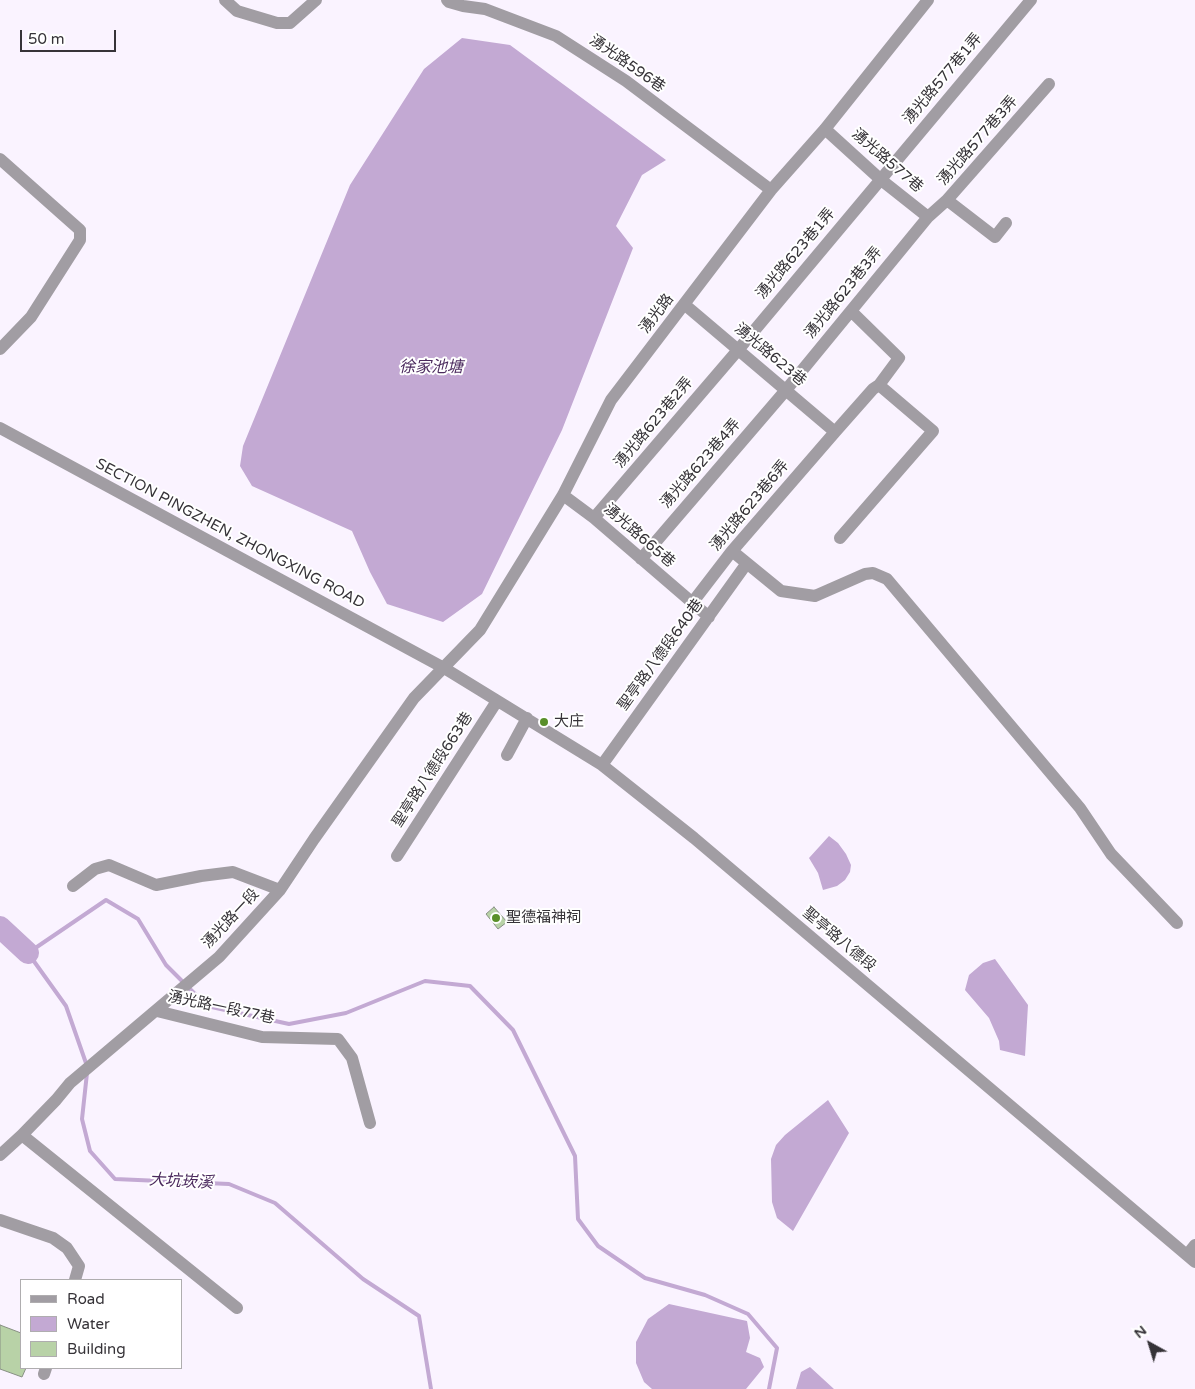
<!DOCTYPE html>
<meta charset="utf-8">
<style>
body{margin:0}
#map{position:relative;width:1195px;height:1389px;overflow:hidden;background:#faf3ff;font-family:"Varela Round",sans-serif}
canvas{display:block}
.legend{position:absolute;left:20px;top:1279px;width:162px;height:90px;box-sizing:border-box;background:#fff;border:1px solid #afadaf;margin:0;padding:6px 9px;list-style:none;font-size:15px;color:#363338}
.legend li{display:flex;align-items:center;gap:10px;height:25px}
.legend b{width:25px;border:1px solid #afadaf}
.north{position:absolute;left:1125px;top:1319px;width:50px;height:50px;-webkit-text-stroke:4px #fff;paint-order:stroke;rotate:321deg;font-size:14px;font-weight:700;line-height:20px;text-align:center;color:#363338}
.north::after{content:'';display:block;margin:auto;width:18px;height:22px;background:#363338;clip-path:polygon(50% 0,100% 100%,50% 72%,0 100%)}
.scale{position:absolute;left:20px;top:30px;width:96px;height:22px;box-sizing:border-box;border:2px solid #363338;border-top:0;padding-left:6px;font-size:15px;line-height:18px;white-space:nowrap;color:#363338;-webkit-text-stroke:4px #fff;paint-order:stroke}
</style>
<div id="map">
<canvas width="1195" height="1389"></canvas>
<ul class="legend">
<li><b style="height:6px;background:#a19da3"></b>Road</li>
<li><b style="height:14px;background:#c3a9d3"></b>Water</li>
<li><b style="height:14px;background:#b8d2a7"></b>Building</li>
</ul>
<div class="north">N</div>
<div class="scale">50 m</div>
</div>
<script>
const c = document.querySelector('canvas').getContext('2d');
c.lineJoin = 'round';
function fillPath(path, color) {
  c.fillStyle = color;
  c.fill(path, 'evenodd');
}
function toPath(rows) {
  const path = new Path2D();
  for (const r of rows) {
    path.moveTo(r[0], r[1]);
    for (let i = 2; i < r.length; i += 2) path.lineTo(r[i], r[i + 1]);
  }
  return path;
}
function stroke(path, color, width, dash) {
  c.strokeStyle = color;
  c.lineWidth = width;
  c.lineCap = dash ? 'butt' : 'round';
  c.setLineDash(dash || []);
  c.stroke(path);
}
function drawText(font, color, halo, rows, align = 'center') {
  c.font = font + ' "Varela Round","Noto Sans TC",sans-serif';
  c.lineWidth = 4;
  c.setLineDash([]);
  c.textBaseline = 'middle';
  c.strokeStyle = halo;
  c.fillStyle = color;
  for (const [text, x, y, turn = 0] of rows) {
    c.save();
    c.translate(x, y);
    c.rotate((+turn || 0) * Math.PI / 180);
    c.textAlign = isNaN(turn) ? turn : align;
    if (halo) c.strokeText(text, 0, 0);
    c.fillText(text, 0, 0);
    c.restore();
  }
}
fillPath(toPath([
 [462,38,510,45,666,160,642,175,616,226,633,248,562,430,482,594,443,622,387,604,370,572,352,531,252,486,240,466,243,446,350,185,424,69],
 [829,836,838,843,846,854,851,865,850,872,845,880,837,886,823,890,818,873,809,858],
 [995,959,1028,1005,1025,1056,1000,1050,999,1041,989,1018,965,990,969,975,983,963],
 [828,1100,849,1133,793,1231,777,1218,772,1202,771,1159,776,1145,785,1135],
 [669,1304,747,1321,750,1338,746,1352,760,1358,764,1367,746,1389,652,1389,644,1382,636,1363,636,1342,648,1319],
 [810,1367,834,1389,796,1389,801,1372]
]), '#c3a9d3');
stroke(toPath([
 [87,1066,66,1006,28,953,106,900,138,919,166,965,207,1006,289,1024,346,1013,425,981,470,986,513,1030,575,1156,578,1219,598,1246,645,1278,705,1295,748,1314,777,1348,769,1389],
 [87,1073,82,1119,90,1151,115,1179,229,1184,275,1203,363,1279,419,1316,431,1389]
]), '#c3a9d3', 4);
stroke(toPath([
 [0,927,28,953]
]), '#c3a9d3', 22);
const building = toPath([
 [494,907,507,922,498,929,486,914,494,907],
 [0,1325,21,1333,21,1368,26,1368,22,1377,0,1369,0,1325]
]);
fillPath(building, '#b8d2a7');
stroke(building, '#889084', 1);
stroke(toPath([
 [225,0,237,11,277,23,290,23,316,0],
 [447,0,449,2,463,6,485,9,556,36,626,81,771,190],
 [825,129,880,179,928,217],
 [0,159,80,230,80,240,31,317,0,349],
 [947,200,995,237,1006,223],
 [684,304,835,432],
 [0,428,444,668,602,765,694,838,1195,1262],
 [563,495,594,518,709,617],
 [594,518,738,350,1031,0],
 [840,538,933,431,879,385],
 [732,551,781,591,815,596,865,574,873,573,887,579,1080,808,1111,854,1177,923],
 [641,559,786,390,928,217,947,200,1049,84],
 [692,603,732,551,835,432,873,389,879,385,899,358,851,311],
 [507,755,527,718],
 [602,765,747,563],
 [397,856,497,701],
 [73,886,95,869,109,865,156,885,201,876,233,872,280,890],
 [157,1011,262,1037,338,1039,352,1058,370,1123],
 [22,1135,237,1308],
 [0,1155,22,1135,56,1100,70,1083,219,957,280,890,314,839,414,698,480,630,563,495,611,400,771,190,825,129,928,0],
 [0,1220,53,1238,67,1248,79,1266,75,1280],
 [1187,1255,1195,1245],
 [44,1374,46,1368]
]), '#a19da3', 12);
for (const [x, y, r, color] of [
 [544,722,5,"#598f29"],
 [496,918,5,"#598f29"]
]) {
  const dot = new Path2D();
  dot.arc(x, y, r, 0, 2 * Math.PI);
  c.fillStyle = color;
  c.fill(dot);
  stroke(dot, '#fff', 2);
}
drawText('15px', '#363338', '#fff', [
 ["湧光路596巷",627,64,35],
 ["湧光路577巷1弄",943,79,-50],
 ["湧光路577巷3弄",978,141,-49],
 ["湧光路577巷",887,161,41],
 ["湧光路623巷1弄",796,254,-50],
 ["湧光路623巷3弄",844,293,-51],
 ["湧光路",657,314,-53],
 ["湧光路623巷",770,355,40],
 ["湧光路623巷2弄",654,423,-50],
 ["湧光路623巷4弄",701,464,-49],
 ["湧光路623巷6弄",750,506,-50],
 ["SECTION PINGZHEN, ZHONGXING ROAD",230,534,28],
 ["湧光路665巷",639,536,41],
 ["聖亭路八德段640巷",661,655,-54],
 ["聖亭路八德段663巷",433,770,-57],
 ["湧光路一段",231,919,-47],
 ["聖亭路八德段",839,940,40],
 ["湧光路一段77巷",221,1008,12]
]);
drawText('15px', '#363338', '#fff', [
 ["大庄",554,722],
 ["聖德福神祠",506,918]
], 'left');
drawText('italic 16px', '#4a295d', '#fff', [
 ["徐家池塘",431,368],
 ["大坑崁溪",181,1182,3]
]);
</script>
